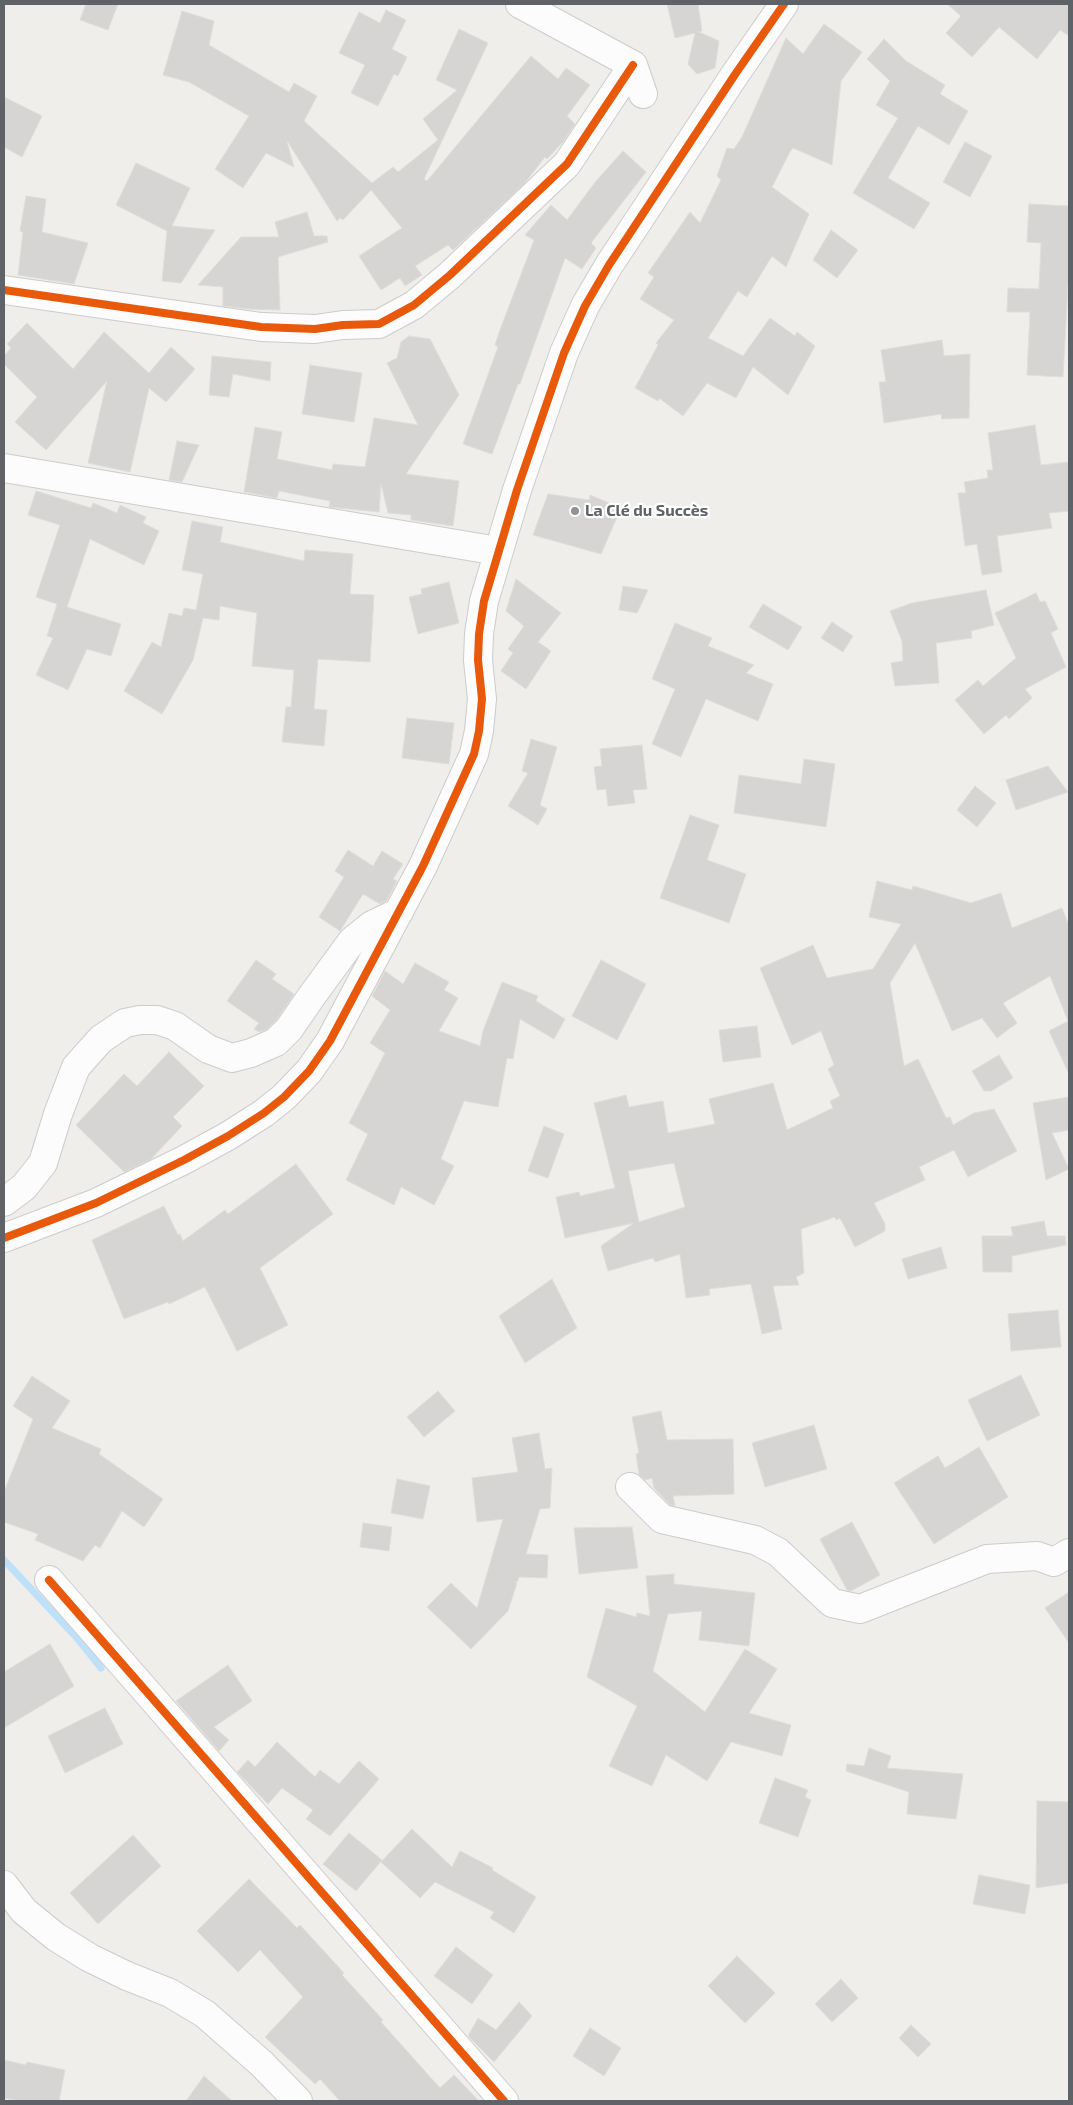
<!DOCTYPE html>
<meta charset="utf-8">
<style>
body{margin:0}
#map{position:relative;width:1073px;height:2105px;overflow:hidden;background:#efeeea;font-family:"Exo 2",sans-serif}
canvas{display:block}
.frame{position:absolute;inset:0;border:5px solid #5f6368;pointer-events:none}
</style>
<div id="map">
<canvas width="1073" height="2105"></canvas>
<div class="frame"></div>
</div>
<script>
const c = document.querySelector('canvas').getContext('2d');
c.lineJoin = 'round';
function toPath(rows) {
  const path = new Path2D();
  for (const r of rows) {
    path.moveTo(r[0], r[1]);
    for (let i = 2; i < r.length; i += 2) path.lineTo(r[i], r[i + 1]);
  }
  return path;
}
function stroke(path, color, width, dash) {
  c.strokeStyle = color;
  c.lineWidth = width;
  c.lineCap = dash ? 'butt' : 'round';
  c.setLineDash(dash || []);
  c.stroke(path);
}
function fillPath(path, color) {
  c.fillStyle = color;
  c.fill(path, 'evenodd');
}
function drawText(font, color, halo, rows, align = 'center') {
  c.font = font + ' "Exo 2",sans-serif';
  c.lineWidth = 4.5;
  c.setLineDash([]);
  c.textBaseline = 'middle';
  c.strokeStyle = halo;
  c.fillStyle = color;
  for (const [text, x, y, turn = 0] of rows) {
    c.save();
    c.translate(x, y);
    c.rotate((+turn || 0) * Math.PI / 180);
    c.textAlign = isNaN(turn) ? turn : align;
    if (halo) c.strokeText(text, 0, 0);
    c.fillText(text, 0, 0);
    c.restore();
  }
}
stroke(toPath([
 [4,1560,77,1638,101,1668]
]), '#bfe0f9', 7);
const building = toPath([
 [86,4,118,4,108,30,80,20,86,4],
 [667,4,698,4,702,31,699,32,719,41,715,68,697,74,688,64,695,33,675,38,667,4],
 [947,4,1069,4,1069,36,1060,30,1037,59,999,27,972,57,946,33,961,16,947,4],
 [386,10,406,20,392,49,407,57,398,76,394,74,378,106,351,93,365,65,339,53,359,12,380,23,386,10],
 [182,11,214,21,209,45,289,92,294,83,317,96,304,121,372,183,393,167,398,172,438,140,423,119,457,90,436,80,459,29,488,43,424,179,427,181,531,56,558,79,566,68,590,85,567,116,575,124,563,142,547,159,545,157,524,184,453,250,448,245,415,266,422,275,405,286,400,278,381,290,359,256,402,228,371,190,343,220,340,218,337,221,288,142,287,142,294,167,266,153,243,188,215,169,249,116,189,82,163,75,182,11],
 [824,24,862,52,841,81,832,165,793,148,791,150,772,187,809,214,786,267,772,256,747,297,738,291,708,338,743,356,770,318,795,336,797,332,815,346,788,395,753,367,736,398,707,383,683,416,659,398,658,401,635,388,658,345,656,343,674,320,640,299,654,277,648,273,690,212,700,223,721,180,717,176,727,148,734,149,742,137,786,38,803,54,824,24],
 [884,39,906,61,945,85,940,94,968,111,949,145,918,126,888,178,930,203,914,229,853,193,898,118,876,105,890,81,867,59,884,39],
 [4,97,42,116,22,157,4,147,4,97],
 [965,142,992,156,970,197,943,182,965,142],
 [623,151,646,172,591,243,596,248,582,269,565,258,520,384,518,384,492,454,463,444,498,347,495,345,500,330,534,240,525,235,551,205,567,220,596,181,623,151],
 [136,163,190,188,172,226,215,230,181,283,162,281,167,231,116,205,136,163],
 [26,196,46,199,42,232,88,243,74,284,18,275,23,232,20,231,26,196],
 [1029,204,1069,206,1069,286,1068,285,1063,377,1027,375,1030,312,1007,312,1008,288,1039,289,1041,243,1027,242,1029,204],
 [307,212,314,236,327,236,328,242,278,257,280,310,249,309,223,306,223,287,198,285,241,237,279,237,275,222,307,212],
 [831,230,858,250,837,278,813,260,831,230],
 [27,323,73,369,104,332,149,373,171,347,195,369,166,402,149,388,130,472,88,463,107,381,46,450,15,422,37,397,4,364,4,356,11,348,7,344,27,323],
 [409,336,430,339,459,395,406,474,459,481,453,526,411,520,411,515,388,513,381,484,379,512,329,507,330,501,279,491,277,498,244,492,255,427,282,432,277,459,332,470,333,464,365,467,374,418,418,425,387,363,397,358,401,342,409,336],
 [942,340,944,356,970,354,969,418,942,419,941,414,884,423,879,382,886,382,881,350,942,340],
 [212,356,271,362,270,381,233,374,229,397,209,395,212,356],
 [310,365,362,373,354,422,302,414,310,365],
 [1035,425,1041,465,1069,462,1069,511,1049,513,1052,528,997,536,1002,572,982,575,977,544,965,546,958,493,966,493,964,482,988,478,987,470,993,470,988,433,1035,425],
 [177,441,199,445,182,482,169,480,177,441],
 [36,491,91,508,93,503,117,513,120,505,146,517,143,523,159,531,144,565,90,539,67,607,121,624,111,656,87,649,68,690,36,675,53,638,47,636,57,604,36,597,60,525,28,515,36,491],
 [548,494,589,500,590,495,621,508,601,554,533,535,548,494],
 [192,521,223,527,220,542,304,561,305,550,353,554,350,594,374,595,370,662,318,659,314,709,327,710,324,746,282,742,286,707,291,707,294,670,252,666,257,613,220,606,219,620,203,618,193,660,162,714,124,691,152,642,161,647,169,613,182,616,184,608,196,610,203,574,182,570,192,521],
 [516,579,561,613,538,642,551,651,526,689,501,671,513,653,508,649,524,626,506,611,516,579],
 [449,582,459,623,418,634,409,597,422,594,421,589,449,582],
 [623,586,648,590,637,613,619,610,623,586],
 [986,590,994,625,971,631,972,638,936,643,939,683,895,686,891,663,903,661,902,641,890,611,912,603,986,590],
 [1036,593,1040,602,1045,601,1058,629,1051,633,1066,667,1025,689,1032,698,1009,719,1006,715,984,734,955,700,978,680,983,686,1016,658,995,613,1036,593],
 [763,604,802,627,788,650,749,627,763,604],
 [832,622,853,636,843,652,821,638,832,622],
 [675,623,712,638,708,646,754,665,746,673,773,684,758,721,706,699,681,757,652,744,675,689,652,679,675,623],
 [407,718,454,723,449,764,402,758,407,718],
 [531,739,557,747,540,805,547,809,538,825,508,806,528,773,522,771,531,739],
 [642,745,647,789,633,790,635,803,608,806,606,789,597,790,594,767,602,766,600,749,642,745],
 [804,759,835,764,826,827,734,813,739,775,801,784,804,759],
 [1048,766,1068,792,1016,810,1006,780,1048,766],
 [975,786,996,803,977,827,957,810,975,786],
 [690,815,719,825,707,860,746,874,729,923,660,898,690,815],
 [348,850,373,866,382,851,403,864,393,879,397,881,387,900,380,904,363,894,340,931,319,917,344,877,335,871,348,850],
 [877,881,912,890,913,886,971,903,1001,893,1012,928,1062,908,1069,926,1069,1074,1049,1031,1068,1021,1050,976,1003,1003,1017,1023,997,1038,982,1018,952,1031,915,943,890,983,904,1066,918,1059,946,1118,950,1117,953,1125,974,1113,994,1109,1017,1151,968,1177,954,1150,919,1167,925,1180,874,1203,885,1224,885,1231,855,1247,840,1218,836,1220,835,1217,801,1229,804,1273,796,1277,799,1285,773,1286,782,1329,762,1334,751,1284,709,1289,710,1295,686,1298,680,1254,655,1262,653,1258,608,1271,601,1246,634,1223,565,1238,556,1197,579,1192,580,1196,615,1188,594,1103,626,1095,629,1107,663,1101,668,1133,715,1124,709,1099,773,1083,787,1130,833,1108,830,1101,840,1096,828,1069,834,1065,821,1031,792,1045,760,968,813,945,827,978,873,969,901,924,869,917,877,881],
 [674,1163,685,1207,639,1222,628,1171,674,1163],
 [256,960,276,974,272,979,294,994,277,1019,267,1029,259,1032,254,1029,259,1023,227,1001,256,960],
 [601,960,646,984,617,1040,572,1016,601,960],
 [415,963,449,982,444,990,458,998,439,1031,480,1046,483,1031,502,982,538,996,536,1001,565,1019,554,1039,520,1019,513,1059,507,1058,498,1107,464,1101,441,1159,454,1166,434,1205,401,1187,394,1205,346,1180,368,1134,349,1123,385,1053,370,1043,390,1010,372,996,385,971,403,984,415,963],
 [757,1026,761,1057,723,1062,719,1030,757,1026],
 [169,1052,204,1086,173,1117,182,1126,151,1159,124,1172,76,1125,124,1074,137,1086,169,1052],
 [999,1055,1013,1078,991,1091,984,1091,972,1071,999,1055],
 [1069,1097,1069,1130,1052,1133,1069,1169,1046,1180,1033,1103,1069,1097],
 [544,1126,564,1134,548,1178,528,1171,544,1126],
 [296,1164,333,1214,260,1268,288,1325,237,1351,205,1287,169,1304,168,1302,124,1319,92,1240,164,1206,178,1235,180,1234,183,1241,225,1210,228,1214,296,1164],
 [1044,1221,1047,1236,1065,1236,1066,1245,1012,1256,1012,1272,983,1272,982,1236,1013,1236,1011,1227,1044,1221],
 [941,1247,947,1268,908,1279,902,1259,941,1247],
 [552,1279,577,1328,525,1363,499,1316,552,1279],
 [1058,1310,1061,1347,1011,1351,1008,1314,1058,1310],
 [1021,1375,1040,1415,987,1441,968,1400,1021,1375],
 [32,1376,70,1401,52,1428,101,1449,99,1454,163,1499,144,1527,122,1511,100,1548,95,1545,83,1561,35,1540,38,1534,4,1522,4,1492,33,1419,13,1406,32,1376],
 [438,1391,455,1411,424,1437,407,1417,438,1391],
 [661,1411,667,1440,733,1439,734,1494,673,1496,675,1506,670,1505,654,1488,652,1478,645,1480,639,1475,636,1454,639,1453,632,1417,661,1411],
 [814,1425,827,1469,765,1487,752,1443,814,1425],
 [539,1433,545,1469,552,1468,550,1508,540,1509,526,1554,548,1555,547,1578,519,1577,517,1582,514,1582,517,1583,508,1611,471,1649,427,1607,451,1583,477,1608,503,1519,477,1522,472,1478,518,1472,512,1438,539,1433],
 [979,1447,1008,1497,934,1544,894,1483,938,1456,945,1468,979,1447],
 [397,1479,430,1486,423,1519,391,1513,397,1479],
 [852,1522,880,1575,851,1591,847,1590,820,1539,852,1522],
 [363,1523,392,1527,389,1551,360,1547,363,1523],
 [632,1527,638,1568,579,1574,574,1528,632,1527],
 [674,1574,674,1584,755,1593,749,1646,699,1640,702,1611,668,1614,653,1671,705,1712,745,1649,777,1669,749,1713,791,1725,782,1756,731,1742,707,1781,666,1755,652,1786,609,1766,637,1706,587,1677,606,1608,636,1617,637,1613,650,1616,646,1576,674,1574],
 [1069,1592,1069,1643,1045,1608,1069,1592],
 [50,1644,74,1686,4,1728,4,1672,50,1644],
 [228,1665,252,1701,214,1727,229,1740,219,1751,176,1701,228,1665],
 [105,1708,123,1744,65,1773,48,1736,105,1708],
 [277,1742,315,1777,320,1770,339,1784,359,1761,379,1779,330,1836,306,1819,313,1810,282,1788,268,1804,237,1772,248,1760,255,1767,277,1742],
 [869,1748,891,1756,887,1768,963,1774,956,1819,907,1814,909,1792,846,1771,847,1764,864,1766,869,1748],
 [775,1778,808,1790,805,1797,811,1800,798,1837,759,1823,775,1778],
 [1037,1801,1069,1802,1069,1883,1036,1888,1037,1801],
 [412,1829,452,1867,460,1851,493,1868,492,1870,536,1897,514,1933,490,1918,494,1912,435,1882,420,1898,381,1862,412,1829],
 [349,1833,382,1860,356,1891,323,1864,349,1833],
 [133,1835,161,1866,98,1924,70,1893,133,1835],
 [979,1875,1030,1885,1025,1914,973,1904,979,1875],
 [249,1879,297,1928,300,1925,344,1973,342,1975,383,2020,381,2022,440,2088,454,2075,479,2101,340,2101,320,2079,315,2084,265,2037,303,1997,260,1950,238,1972,197,1931,249,1879],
 [456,1947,493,1975,472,2004,434,1976,456,1947],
 [737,1956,775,1993,745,2023,708,1986,737,1956],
 [841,1979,858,1998,832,2022,815,2004,841,1979],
 [519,2002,532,2016,494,2062,468,2036,478,2018,496,2030,519,2002],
 [911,2025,931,2044,918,2057,899,2038,911,2025],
 [590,2028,621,2048,604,2076,573,2056,590,2028],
 [4,2060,26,2065,27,2062,65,2070,59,2101,20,2101,4,2098,4,2060],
 [204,2076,232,2101,186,2101,204,2076]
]);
fillPath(building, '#d6d5d3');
stroke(building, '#deddd9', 1);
const minor = toPath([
 [520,4,633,65,643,94],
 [4,290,261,327,315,329,343,325,379,324,414,305,450,275,567,164,633,65],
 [4,468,498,551],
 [4,1202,24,1187,43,1163,58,1114,76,1067,101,1039,125,1023,140,1020,157,1020,175,1026,208,1049,232,1058,251,1053,276,1042,289,1029,311,997,352,941,372,925,399,912],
 [4,1238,96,1203,184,1160,228,1136,264,1113,284,1097,309,1071,330,1041,423,866,474,754,479,731,482,699,478,660,479,634,484,601,517,490,564,353,585,306,609,265,736,73,784,4],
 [630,1487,662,1519,755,1540,778,1552,832,1603,860,1609,987,1559,1037,1556,1054,1562,1069,1553],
 [49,1580,504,2101],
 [4,1885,24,1911,56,1937,90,1958,127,1976,170,1993,205,2014,262,2064,298,2101]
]);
stroke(minor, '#cbcccc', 30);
stroke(minor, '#fdfcfc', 28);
stroke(toPath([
 [4,290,261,327,315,329,343,325,379,324,414,305,450,275,567,164,633,65],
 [4,1238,96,1203,184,1160,228,1136,264,1113,284,1097,309,1071,330,1041,423,866,474,754,479,731,482,699,478,660,479,634,484,601,517,490,564,353,585,306,609,265,736,73,784,4],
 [49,1580,504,2101]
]), '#e8590c', 8);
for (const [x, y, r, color] of [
 [575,511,5,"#919496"]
]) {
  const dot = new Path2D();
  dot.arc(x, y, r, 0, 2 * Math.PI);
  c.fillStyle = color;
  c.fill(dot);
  stroke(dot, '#fff', 2);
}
drawText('bold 16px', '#5f6368', '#fff', [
 ["La Clé du Succès",585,511]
], 'left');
</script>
